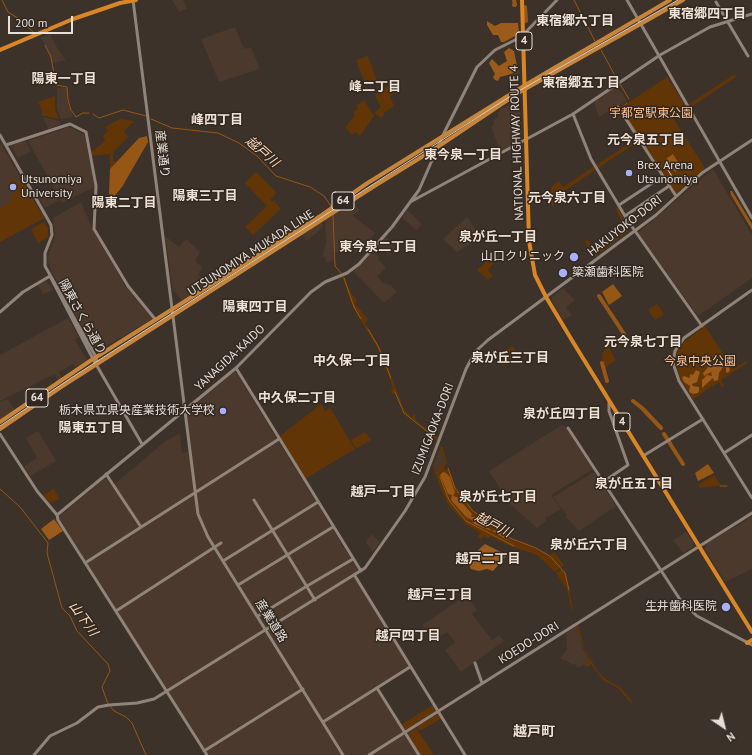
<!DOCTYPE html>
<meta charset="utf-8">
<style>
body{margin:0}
#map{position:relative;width:752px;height:755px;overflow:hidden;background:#3d3229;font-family:"PT Sans",sans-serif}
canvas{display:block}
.north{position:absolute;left:704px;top:707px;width:40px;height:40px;-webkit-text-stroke:3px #32281f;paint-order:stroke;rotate:145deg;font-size:11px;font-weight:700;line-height:16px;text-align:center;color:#e6dfda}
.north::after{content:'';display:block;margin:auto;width:14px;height:18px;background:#e6dfda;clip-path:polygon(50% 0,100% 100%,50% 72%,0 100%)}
.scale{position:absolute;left:8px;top:16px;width:65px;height:18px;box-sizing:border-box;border:2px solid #e6dfda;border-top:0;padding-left:5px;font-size:12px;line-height:14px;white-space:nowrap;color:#e6dfda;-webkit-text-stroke:3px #32281f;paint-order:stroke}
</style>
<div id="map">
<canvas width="752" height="755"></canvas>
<div class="north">N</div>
<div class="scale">200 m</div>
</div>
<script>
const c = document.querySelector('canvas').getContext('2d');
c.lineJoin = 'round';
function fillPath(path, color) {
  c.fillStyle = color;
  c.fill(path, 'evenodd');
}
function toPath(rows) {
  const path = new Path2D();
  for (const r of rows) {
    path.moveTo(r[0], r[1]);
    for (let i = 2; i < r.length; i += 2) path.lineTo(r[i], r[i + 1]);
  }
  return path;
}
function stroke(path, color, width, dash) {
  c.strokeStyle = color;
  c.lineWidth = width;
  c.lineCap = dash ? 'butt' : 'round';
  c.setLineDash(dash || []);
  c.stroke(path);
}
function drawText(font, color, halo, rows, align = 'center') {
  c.font = font + ' "PT Sans","Noto Sans JP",sans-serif';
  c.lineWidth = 3;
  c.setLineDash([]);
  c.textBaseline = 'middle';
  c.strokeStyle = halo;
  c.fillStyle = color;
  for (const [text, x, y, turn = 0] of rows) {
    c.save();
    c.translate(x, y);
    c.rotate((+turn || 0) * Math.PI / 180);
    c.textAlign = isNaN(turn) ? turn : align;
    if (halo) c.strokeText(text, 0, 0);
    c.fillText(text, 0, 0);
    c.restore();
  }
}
fillPath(toPath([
 [172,0,183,0,187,9,179,12],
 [235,27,244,49,251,47,260,69,219,82,201,39],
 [50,34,59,51,66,60,53,63,45,44,40,38],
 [520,70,519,81,512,87,511,78,516,71],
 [617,86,627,101,599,117,594,102],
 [57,88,67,88,67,100,73,117,61,119,57,109],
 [519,101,523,139,497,154,495,150,499,148,491,126,494,124,493,120,498,118,498,112,501,111,500,109],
 [43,117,59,121,61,124,48,129],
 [69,127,85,135,94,187,62,203,28,141],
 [26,141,31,151,18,158,10,145],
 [0,142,44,218,0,242],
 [713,169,752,235,752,278,698,316,638,233],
 [48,190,51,195,55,193,59,200,45,208,38,196],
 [81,202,93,230,125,286,153,319,105,347,105,348,100,352,95,351,52,272,47,259,55,236,53,218],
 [351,203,360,210,353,216,375,233,371,237,377,242,367,252,361,248,356,253,349,245,345,246,346,253,333,252,334,260,326,263,325,257,322,257,326,243,325,220],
 [407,210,422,224,416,230,402,217],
 [467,217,476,230,471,235,476,241,457,252,443,239],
 [322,222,323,227,307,241,301,235],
 [165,236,179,247,186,239,200,252,195,261,202,267,198,276,216,279,182,301,173,290],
 [385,236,396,246,388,255,378,245],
 [372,251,379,257,378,259,386,268,377,276,383,283,391,285,397,292,384,303,353,271],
 [46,280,53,290,43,294,38,285],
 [563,288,575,300,566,307,572,315,563,320,552,301,552,297],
 [68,318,79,337,75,340,87,360,76,367,73,364,59,372,62,379,58,381,55,374,0,401,0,355],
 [235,371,358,570,353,575,409,666,376,687,418,755,209,755,58,518,105,478,112,486,167,440,180,434,182,453,191,451,186,411],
 [8,399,15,410,0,420,0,402],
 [563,424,593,469,551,495,561,509,545,518,546,521,537,528,510,504,489,471],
 [38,431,56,461,30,476,24,466,37,458,26,438],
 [440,448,445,462,436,471,433,465],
 [594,472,616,506,579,531,566,517,567,515,553,497],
 [752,517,752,569,725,582,705,550,707,543],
 [686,532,693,542,692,547,683,553,673,540],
 [371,534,380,542,373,552,366,542],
 [467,595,477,610,472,614,492,640,499,635,504,641,461,672,445,650,455,642,447,632,435,639,422,625],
 [576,626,583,649,590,662,578,668,575,664,573,665,560,658,567,650,566,633]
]), '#4a392c');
fillPath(toPath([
 [368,56,377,81,369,84,368,80,364,81,356,60],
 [735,74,736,77,691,107,689,104],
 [667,77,687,109,673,118,705,168,676,193,620,108],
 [392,83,396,92,390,96,394,106,385,112,382,118,374,113,381,107,375,95],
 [55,96,55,109,59,119,41,115,43,112,38,102],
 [364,100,374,116,360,136,356,132,352,135,345,127,355,115,353,113,358,108,356,106],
 [120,119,134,121,124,131,128,137,113,152,113,160,116,163,110,169,110,154,91,156,91,152,105,141,103,136,108,131,105,127],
 [638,138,639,141,598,168,596,165],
 [593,167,595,170,563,192,565,198,552,206,551,187,559,181,563,187],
 [256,172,274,190,276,194,270,200,272,202,274,201,281,209,253,235,245,227,267,206,245,183],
 [15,179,19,185,23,182,44,218,0,242,0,208,11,203,10,201,13,195,10,183,8,184,8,181],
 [618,208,628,226,625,229,628,231,596,256,585,242,588,239,592,247,600,250,607,246,607,242,618,237,623,225,616,209],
 [44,222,48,228,48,237,38,243,31,229],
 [489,259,494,263,488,270,493,276,488,280,477,270],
 [344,276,351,294,357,300,355,304,368,319,365,323,379,346,404,409,412,418,414,413,416,420,438,438,437,441,420,425,405,414,395,393,392,394,391,390,393,388,378,349,353,307,342,277],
 [657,304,664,314,655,320,648,310],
 [705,326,733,369,746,361,747,363,721,380,724,386,722,387,719,382,693,399,679,376,676,361,677,353,683,343],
 [512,346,519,355,504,366,497,356],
 [608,347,616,360,604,369,602,353],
 [321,404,325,411,330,408,355,449,305,479,279,437],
 [365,432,371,440,357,448,355,447,351,440],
 [442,445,447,462,444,468,444,470,449,469,456,489,474,512,510,538,536,548,550,556,554,552,564,565,555,572,537,555,510,546,490,536,487,539,485,536,481,539,478,537,480,533,466,524,447,503,435,473,433,465,436,471,445,462,440,448],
 [714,475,721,485,701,488,698,485],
 [54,489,59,499,49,503,43,495],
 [562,569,566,574,573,609,572,610,567,590,556,573],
 [578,625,584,647,596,669,604,678,621,688,632,701,631,703,618,688,603,680,591,664,587,667,585,665,590,661,580,639,576,626],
 [433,705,435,711,407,729,404,729,401,725],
 [438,714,442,718,420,731,417,726],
 [416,728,434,755,420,755,408,734]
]), '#623506');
fillPath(toPath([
 [487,21,495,26,501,23,518,23,519,34,504,42,501,42,498,35,493,35,487,25],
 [509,48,514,51,517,66,515,71,512,74,500,77,498,81,495,80,493,77,495,74,489,63,492,59,499,66,507,61,504,52],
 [718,360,721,360,722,363,726,361,728,362,730,370,728,373,726,372,726,368,723,367,719,373,718,380,714,381,713,378,702,388,702,380,707,375,712,376,711,373,713,371,704,376,703,373,711,364],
 [696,370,700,372,697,382,692,384,693,386,699,387,699,391,698,393,693,394,689,392,690,386,684,382,682,378,684,376,690,378,690,374,693,375],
 [54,519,63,531,49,540,41,529],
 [485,544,507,555,493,571,487,569,479,571,471,569,467,560]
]), '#9b5b1c');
fillPath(toPath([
 [147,136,148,142,122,187,112,199,109,194,110,169,139,138],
 [673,154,681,167,675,172,666,159],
 [732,191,752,224,752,230,731,195,730,191],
 [613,284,622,296,609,305,602,292],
 [708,464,714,473,698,481,695,473],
 [443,472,446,473,450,477,455,492,453,496,457,497,472,514,471,517,475,517,492,531,498,530,508,538,507,540,494,532,474,524,472,520,466,517,451,500,452,495,448,494,440,475]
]), '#965716');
stroke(toPath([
 [2,0,8,12,21,20,33,32],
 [574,0,595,41],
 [45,45,51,57,56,85,67,87,68,100,71,110,76,117,83,113,89,113],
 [601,50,618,81],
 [620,84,629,99],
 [621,108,627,103],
 [93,114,99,118,123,110,146,116],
 [151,119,172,128,218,133,239,143,257,156,276,176,310,187,324,196,331,206],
 [628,119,647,149],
 [333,215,335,266,341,273],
 [344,278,354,307,361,319],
 [368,329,378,346,391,378],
 [395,392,404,413,433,436],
 [448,468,455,488,473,511,510,538,536,548,550,556,565,573,569,590],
 [440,477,449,500,466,521,514,546],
 [720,486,727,486],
 [0,489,20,507,48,543,47,553,62,608,70,616,77,631,108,664,110,671,102,687,108,704],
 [110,706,114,711,126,717,132,723,146,755]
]), '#965716', 1);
stroke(toPath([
 [514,5,515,5,514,0],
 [525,7,526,21],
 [599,296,624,334],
 [602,363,607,381],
 [633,401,642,408,661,428],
 [664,434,683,464]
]), '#965716', 4);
stroke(toPath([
 [133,0,198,514,208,537,343,755],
 [627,0,752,218],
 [716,2,748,56],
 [618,107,676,196],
 [573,114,591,159,628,221,702,326],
 [0,135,51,225,52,235,45,253,45,266,96,357,97,364],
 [6,145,70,124,86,132,96,186,94,229,128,286,155,319],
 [412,201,573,114,660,55,710,27,752,14],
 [619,205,663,176],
 [625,216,669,186],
 [50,276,93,359,142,444],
 [752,290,684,338,675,351,673,363,679,381,752,498],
 [0,312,23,292,50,276],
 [236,368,361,571],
 [568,428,681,601,697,616,752,645],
 [0,434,37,491,57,515,58,520,207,755],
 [724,453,752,435],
 [643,456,703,419],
 [106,474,141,527],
 [603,482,628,465,609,411,609,402],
 [254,500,315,600],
 [57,515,236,368,311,292,325,282,347,273,359,264,392,227,419,190,444,133,477,67,495,50,521,37,557,0],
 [223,561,318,502],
 [85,563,279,439],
 [355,576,465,755],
 [238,585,333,527],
 [307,586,353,559],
 [116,611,221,543],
 [258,616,307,586],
 [475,663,482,683],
 [377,688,419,755],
 [323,722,410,667],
 [204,751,303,689],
 [34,755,50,736,77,723,98,707,109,705,137,703,154,699,365,568,405,511,425,477,466,369,475,352,488,340,656,215,702,173,752,140],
 [369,755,752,513]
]), '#908379', 3);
stroke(toPath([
 [0,422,90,361,322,215,366,184,527,84,670,0],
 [0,429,61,387,376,185,433,150,518,93,683,0]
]), '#c7853b', 4);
stroke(toPath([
 [522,0,529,241,535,275,546,297,573,342,752,632],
 [0,50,73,19,120,3,136,0],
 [747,643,752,640]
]), '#d98626', 4);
stroke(toPath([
 [0,426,71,378,517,92,678,0]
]), '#d4cdc7', 1);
stroke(toPath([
 [668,170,673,178]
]), '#d4cdc7', 1, [7, 7]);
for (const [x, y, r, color] of [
 [629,173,4,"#a8b0fc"],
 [13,187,4,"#a8b0fc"],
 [574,257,5,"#a8b0fc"],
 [563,273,5,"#a8b0fc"],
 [223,411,4,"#a8b0fc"],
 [726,607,5,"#a8b0fc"]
]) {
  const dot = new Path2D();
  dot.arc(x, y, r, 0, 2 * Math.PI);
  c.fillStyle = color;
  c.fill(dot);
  stroke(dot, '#32281f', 1.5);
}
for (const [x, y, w] of [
 [524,41,16],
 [343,201,22],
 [37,398,22],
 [622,422,16]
]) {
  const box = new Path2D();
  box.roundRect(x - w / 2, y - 9, w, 18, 3);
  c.fillStyle = '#32281f';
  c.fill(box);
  stroke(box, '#e6dfda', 1);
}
drawText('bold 11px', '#e6dfda', null, [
 ["4",524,41],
 ["64",343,201],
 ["64",37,398],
 ["4",622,422]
]);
drawText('12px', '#f7c195', '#32281f', [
 ["宇都宮駅東公園",651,114],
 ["今泉中央公園",700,362]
]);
drawText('12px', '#e6dfda', '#32281f', [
 ["NATIONAL HIGHWAY ROUTE 4",517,143,-92],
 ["産業通り",162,154,83],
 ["HAKUYOKO-DORI",625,226,-38],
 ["UTSUNOMIYA MUKADA LINE",251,253,-33],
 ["陽東さくら通り",82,317,61],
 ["YANAGIDA-KAIDO",230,358,-43],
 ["IZUMIGAOKA-DORI",433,429,-69],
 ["産業道路",271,621,58],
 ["KOEDO-DORI",529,643,-32]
]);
drawText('12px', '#e6dfda', '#32281f', [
 ["Brex Arena",637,166],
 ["Utsunomiya",637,180],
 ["Utsunomiya",21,180],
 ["University",21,194],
 ["山口クリニック",565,257,"right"],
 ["簗瀬歯科医院",572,273],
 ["栃木県立県央産業技術大学校",215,411,"right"],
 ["生井歯科医院",717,607,"right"]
], 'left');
drawText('bold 13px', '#efe1d6', '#32281f', [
 ["東宿郷四丁目",707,14],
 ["東宿郷六丁目",575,21],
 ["陽東一丁目",64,79],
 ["東宿郷五丁目",581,83],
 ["峰二丁目",375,87],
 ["峰四丁目",217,120],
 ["元今泉五丁目",646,140],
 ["東今泉一丁目",463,155],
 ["陽東三丁目",205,196],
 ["元今泉六丁目",567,198],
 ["陽東二丁目",124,203],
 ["泉が丘一丁目",498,237],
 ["東今泉二丁目",378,247],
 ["陽東四丁目",255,307],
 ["元今泉七丁目",643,342],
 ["泉が丘三丁目",510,358],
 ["中久保一丁目",352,361],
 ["中久保二丁目",297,398],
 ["泉が丘四丁目",562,414],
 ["陽東五丁目",91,428],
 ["泉が丘五丁目",634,484],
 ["越戸一丁目",383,492],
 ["泉が丘七丁目",498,497],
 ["泉が丘六丁目",589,545],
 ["越戸二丁目",488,559],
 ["越戸三丁目",440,595],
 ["越戸四丁目",408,636]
]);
drawText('italic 13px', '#fbd6b9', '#32281f', [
 ["越戸川",262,152,41],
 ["越戸川",493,525,28],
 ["山下川",83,619,54]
]);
drawText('bold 14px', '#efe1d6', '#32281f', [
 ["越戸町",534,732]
]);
</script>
